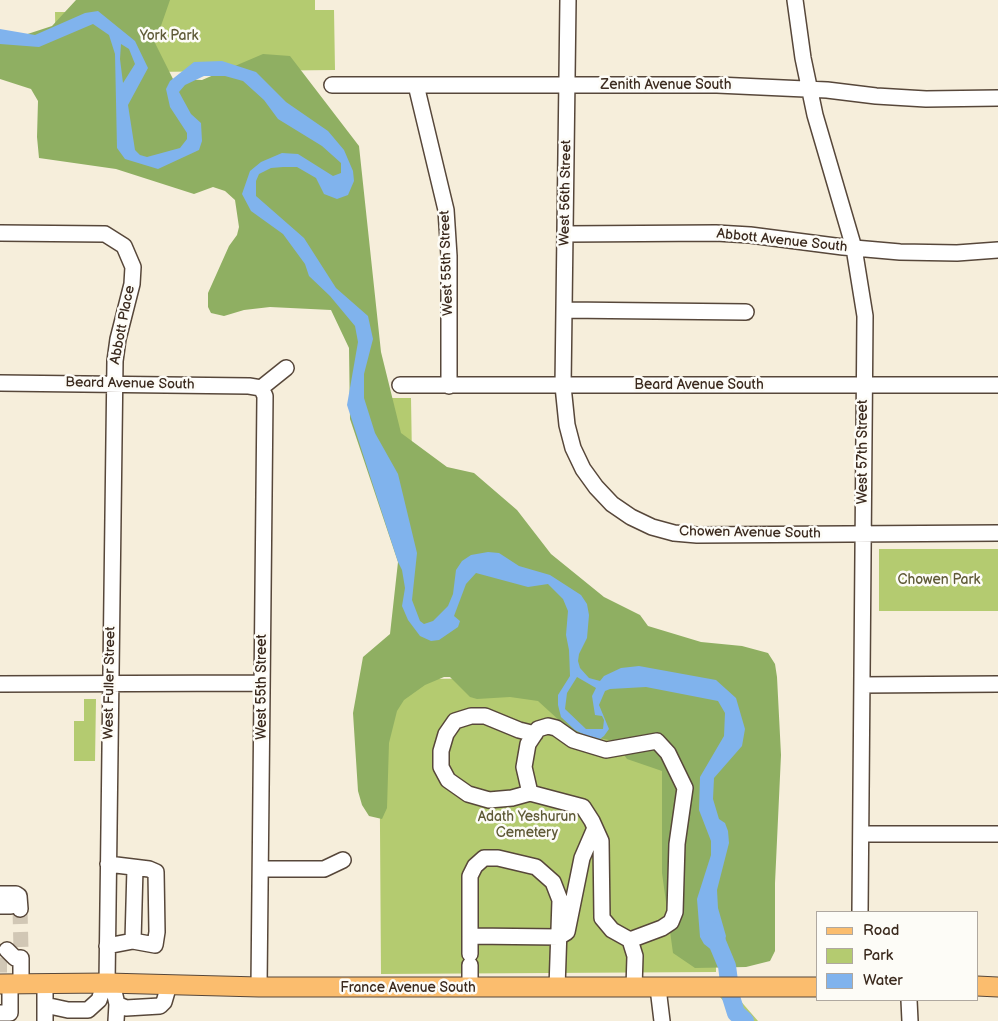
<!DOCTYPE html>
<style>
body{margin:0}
#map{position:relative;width:998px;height:1021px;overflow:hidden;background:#f6eedb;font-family:"Balsamiq Sans",sans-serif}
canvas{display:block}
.legend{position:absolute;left:816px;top:911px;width:162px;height:90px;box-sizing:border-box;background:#fdfcf7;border:1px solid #afa8a0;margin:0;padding:6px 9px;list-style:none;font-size:15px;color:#3b2a1e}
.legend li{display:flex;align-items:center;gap:10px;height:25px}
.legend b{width:25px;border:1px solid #afa8a0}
</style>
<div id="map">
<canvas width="998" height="1021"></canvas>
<ul class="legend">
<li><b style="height:6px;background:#fbbd6e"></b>Road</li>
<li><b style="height:14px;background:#b4cb70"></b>Park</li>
<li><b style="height:14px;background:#80b3ed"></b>Water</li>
</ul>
</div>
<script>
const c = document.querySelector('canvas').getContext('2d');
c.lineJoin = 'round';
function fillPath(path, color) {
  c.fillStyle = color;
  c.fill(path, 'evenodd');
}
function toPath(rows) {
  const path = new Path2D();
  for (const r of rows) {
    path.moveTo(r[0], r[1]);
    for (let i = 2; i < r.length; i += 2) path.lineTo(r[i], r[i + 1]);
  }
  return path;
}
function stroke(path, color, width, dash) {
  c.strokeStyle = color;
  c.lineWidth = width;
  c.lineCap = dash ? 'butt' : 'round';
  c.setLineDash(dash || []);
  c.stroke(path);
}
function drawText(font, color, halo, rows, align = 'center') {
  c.font = font + ' "Balsamiq Sans",sans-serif';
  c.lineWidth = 5;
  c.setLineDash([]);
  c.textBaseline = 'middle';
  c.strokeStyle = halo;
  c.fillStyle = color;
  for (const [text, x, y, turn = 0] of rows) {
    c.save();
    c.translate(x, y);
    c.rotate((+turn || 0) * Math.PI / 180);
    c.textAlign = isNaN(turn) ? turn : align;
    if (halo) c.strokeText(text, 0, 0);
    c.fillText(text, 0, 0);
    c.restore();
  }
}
fillPath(toPath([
 [151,0,315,0,315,10,334,10,335,70,56,73,55,12,91,12],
 [364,398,411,398,413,519],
 [879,549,998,549,998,611,879,611],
 [563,678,714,682,716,972,381,974,379,685,409,679],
 [84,699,96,699,95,761,74,761,74,721,84,721],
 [720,997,738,998,758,1021,741,1021]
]), '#b4cb70');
fillPath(toPath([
 [76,0,170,0,155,43,173,79,202,80,263,54,290,56,359,146,381,352,401,433,447,467,474,473,517,510,551,554,604,597,640,615,648,626,701,642,742,646,768,653,775,664,777,677,781,755,775,883,775,951,770,961,746,967,695,968,673,953,662,873,662,771,627,759,614,741,573,733,538,701,510,697,477,699,470,697,450,677,444,677,425,685,404,700,397,711,389,743,387,808,382,819,369,816,362,805,358,791,353,713,363,657,390,634,398,562,350,419,349,348,331,310,270,307,244,310,224,316,211,313,208,307,208,293,229,246,237,235,239,227,235,200,225,191,213,187,194,194,116,169,39,158,37,137,38,101,31,89,0,79,0,43,52,26]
]), '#8faf62');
fillPath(toPath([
 [98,11,135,41,148,68,128,105,135,150,140,155,147,157,180,148,187,139,187,133,170,107,166,89,170,81,194,62,222,61,256,72,286,102,328,131,344,150,353,171,354,181,348,195,337,199,324,194,316,178,297,167,283,167,271,168,259,174,256,181,256,196,304,238,336,288,368,316,373,339,364,374,364,398,375,433,398,474,417,553,412,600,420,621,424,624,433,621,448,606,453,594,456,570,462,561,471,555,488,552,499,553,519,566,550,575,581,595,587,604,589,615,587,638,579,654,578,661,580,668,589,678,600,681,604,676,621,668,639,666,716,680,736,698,745,729,742,746,714,778,713,799,719,819,725,823,728,831,729,843,717,890,718,908,726,936,723,949,718,955,704,944,700,937,697,899,711,855,711,841,699,810,700,777,724,736,725,713,718,701,646,687,610,689,605,691,599,705,609,729,604,736,600,739,587,736,575,730,561,717,558,705,558,695,570,676,569,650,566,635,568,611,563,599,548,584,528,587,476,573,466,584,454,616,460,621,458,627,439,640,431,641,420,636,408,620,402,606,405,588,402,570,398,562,347,405,358,342,355,326,330,296,309,276,305,264,283,234,251,211,242,194,250,171,261,162,282,153,298,154,333,176,341,173,341,163,322,146,278,119,264,100,243,81,225,76,204,76,185,85,179,92,191,114,201,123,202,141,199,150,158,169,125,159,117,148,115,54,109,35,93,24,39,47,0,44,0,29,35,35,85,13],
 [121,44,129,49,135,64,123,83,120,59],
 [577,677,596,688,592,696,595,715,602,716,604,720,603,729,586,729,565,709,567,693]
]), '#80b3ed');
stroke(toPath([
 [712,930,727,966,731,997,736,1013,745,1021]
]), '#80b3ed', 18);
stroke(toPath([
 [20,909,21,950],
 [0,965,7,965]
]), '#d1c7b5', 15, [15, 8]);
const minor = toPath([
 [568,0,563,386,567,425,573,448,583,469,596,487,612,504,631,517,652,527,674,533,697,535,998,533],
 [795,0,803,58,815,115,854,248,865,316,860,912],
 [332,85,717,85,827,90,876,96,926,99,998,98],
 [416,85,446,210,449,256,449,386],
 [0,233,105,234,124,246,133,267,132,284,118,339,115,361,107,983],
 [566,234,716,233,750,235,843,247,900,252,957,253,998,250],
 [565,310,746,312],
 [0,383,249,386,261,388],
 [400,385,998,385],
 [261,388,286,368],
 [0,684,262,683],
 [862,685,998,684],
 [530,793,512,798,489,800,468,794,448,780,441,767,441,751,446,734,455,721,471,716,485,716,519,730,535,734],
 [861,834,998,834],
 [261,869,324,869,343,860],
 [0,894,16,894,19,896,20,909],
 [0,906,11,906],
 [470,936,559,937,567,932,582,858,595,828],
 [630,940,662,928,671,922,675,912,677,844,685,788,668,753,657,741,606,750,573,740,556,728,548,726,538,729,528,744,524,767,530,793,583,807,592,821,601,841,602,918,612,930,630,940,635,956,634,988],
 [133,941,135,868],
 [107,946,133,941,155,945,157,932,156,872,149,869,108,864],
 [7,950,15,958,21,958,21,984],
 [470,954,470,876,475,866,484,858,498,858,536,867,553,882,560,900,557,988],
 [470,965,470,988],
 [45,983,45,1021],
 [112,983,117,1004,126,1008,160,1006,164,1002,169,985],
 [259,987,265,396,261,388],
 [658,988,662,1021],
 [909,1000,910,1021],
 [45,1005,68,1010,88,1010,99,1000,105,983],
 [0,1013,10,1013,10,984],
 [116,1021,117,1004]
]);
const major = toPath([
 [0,984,107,983,259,987,817,987],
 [977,986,998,987]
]);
stroke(minor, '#57473a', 18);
stroke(major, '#57473a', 21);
stroke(minor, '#fff', 15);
stroke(major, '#fbbd6e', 19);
drawText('14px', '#5f5a37', '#fdfcf7', [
 ["York Park",169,36],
 ["Chowen Park",939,580],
 ["Adath Yeshurun",527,817],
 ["Cemetery",527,833]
]);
drawText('14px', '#3b2a1e', '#fdfcf7', [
 ["Zenith Avenue South",666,85],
 ["West 56th Street",566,193,-89],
 ["Abbott Avenue South",782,241,6],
 ["West 55th Street",447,263,-92],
 ["Abbott Place",123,325,-79],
 ["Beard Avenue South",130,384,1],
 ["Beard Avenue South",699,385],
 ["West 57th Street",863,452,-90],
 ["Chowen Avenue South",750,533,1],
 ["West Fuller Street",110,683,-89],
 ["West 55th Street",262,687,-90],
 ["France Avenue South",408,988]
]);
</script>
